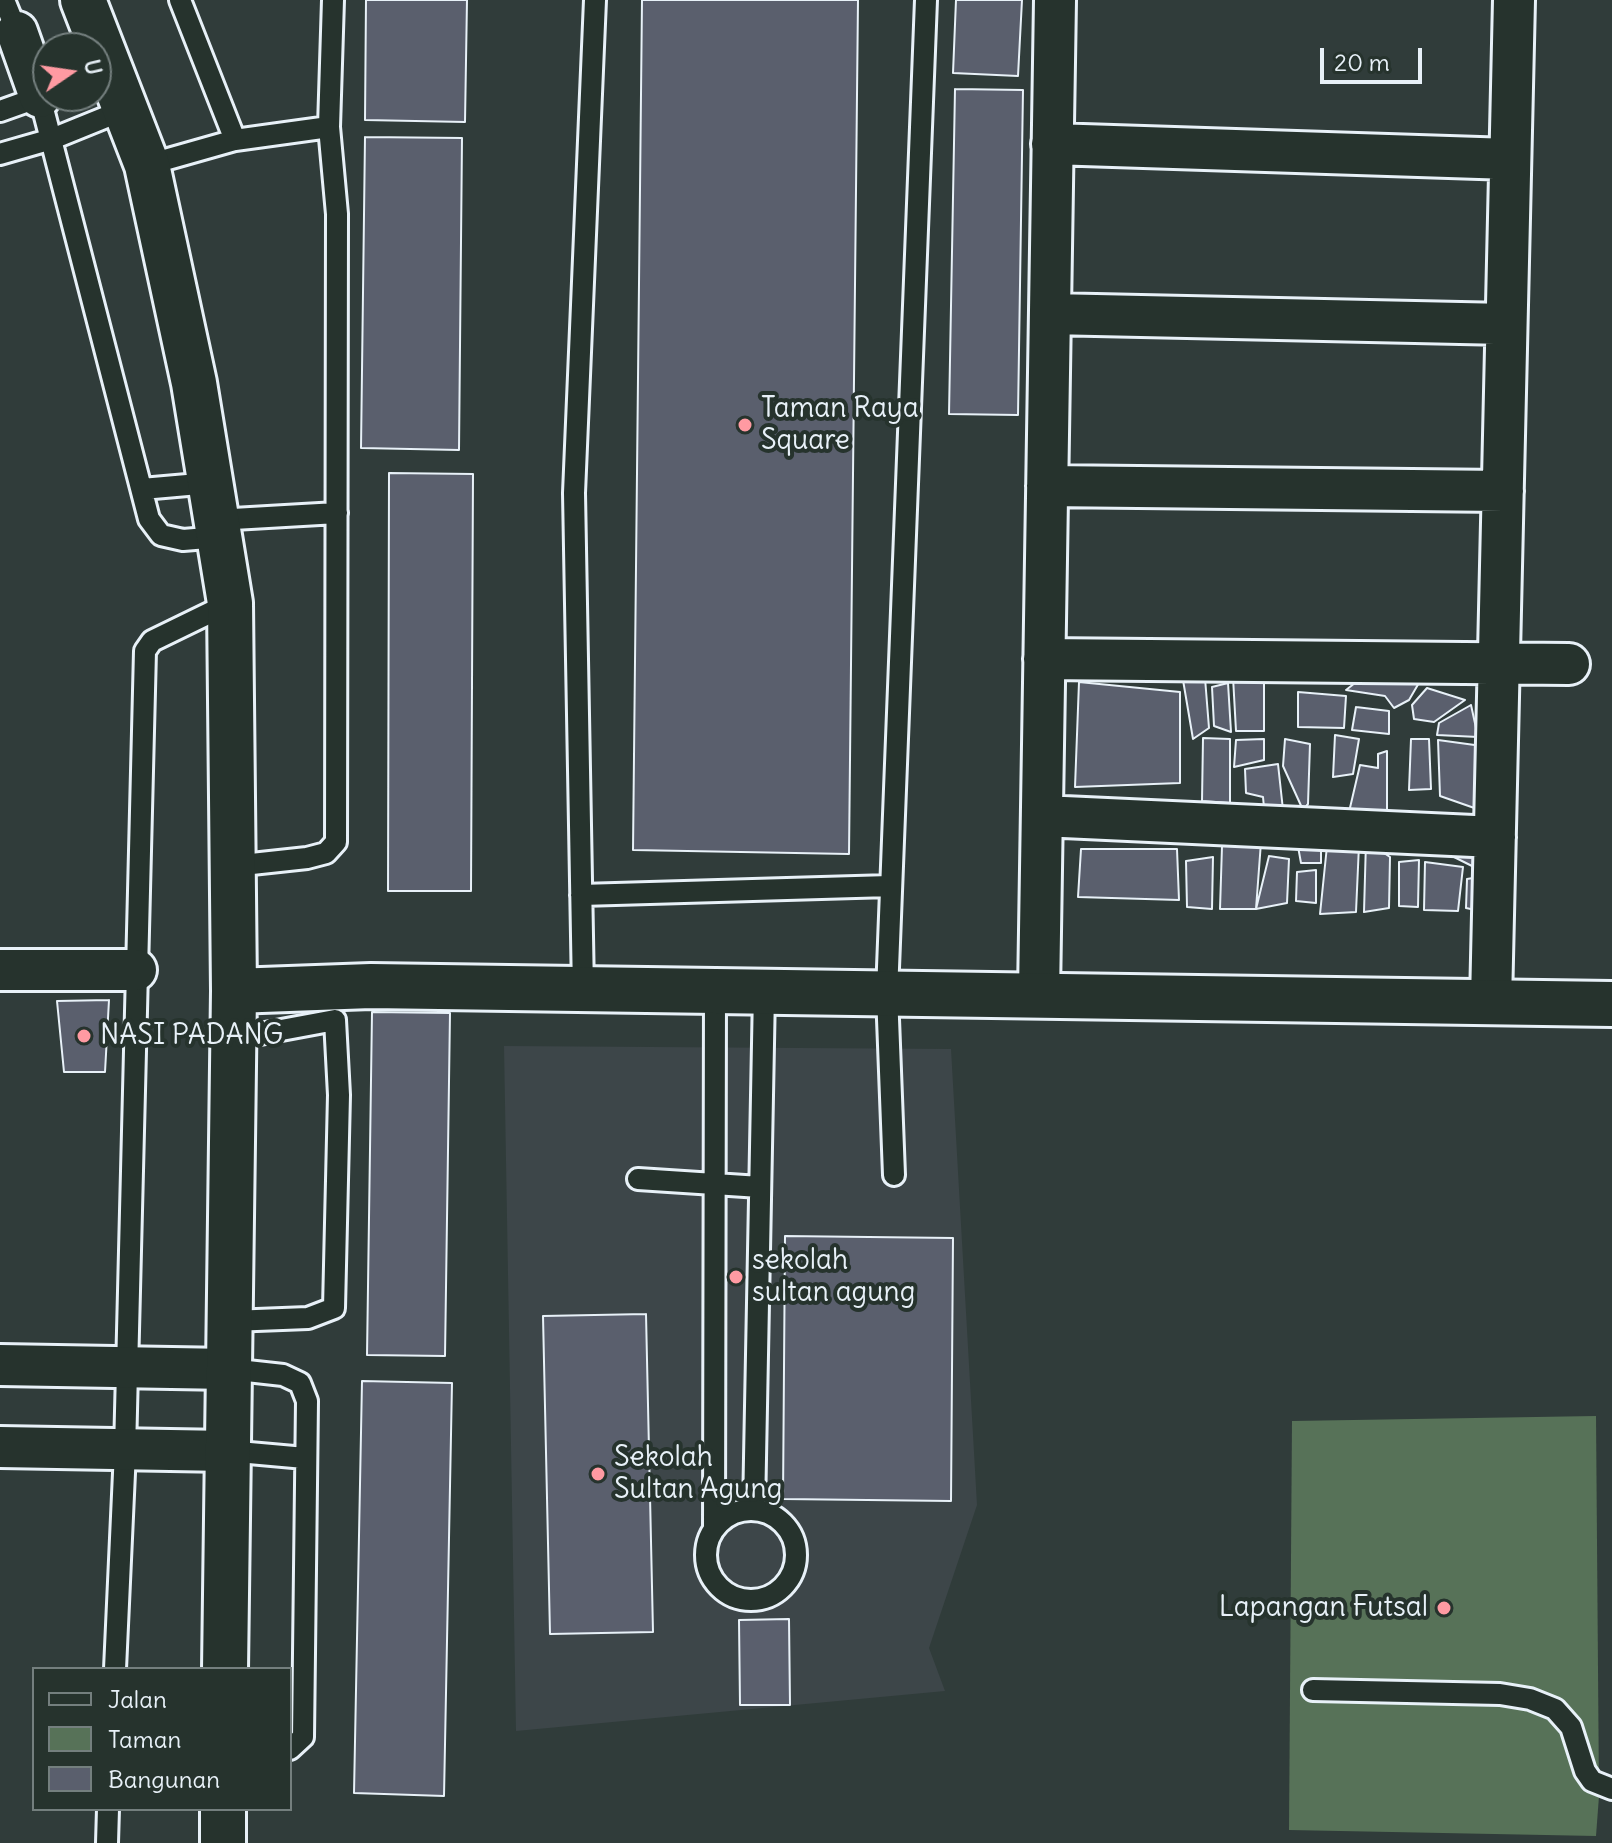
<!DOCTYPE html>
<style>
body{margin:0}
#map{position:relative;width:1612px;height:1843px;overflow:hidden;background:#303c3a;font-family:Delius,sans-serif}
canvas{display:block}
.legend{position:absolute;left:32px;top:1667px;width:260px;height:144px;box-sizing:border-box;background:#26332d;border:2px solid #747f7e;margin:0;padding:10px 14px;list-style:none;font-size:24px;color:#e8f1f8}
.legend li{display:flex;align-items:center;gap:16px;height:40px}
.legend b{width:40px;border:2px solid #747f7e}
.north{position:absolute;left:32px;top:32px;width:80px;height:80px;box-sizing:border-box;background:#26332d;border:2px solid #747f7e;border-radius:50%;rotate:77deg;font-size:22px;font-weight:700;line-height:32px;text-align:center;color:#e8f1f8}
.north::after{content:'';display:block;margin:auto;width:28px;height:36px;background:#ff9aa2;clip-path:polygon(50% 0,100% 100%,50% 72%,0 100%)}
.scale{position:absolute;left:1320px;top:48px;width:102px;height:36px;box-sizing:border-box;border:4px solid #e8f1f8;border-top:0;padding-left:10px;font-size:24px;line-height:28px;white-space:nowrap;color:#e8f1f8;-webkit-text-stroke:6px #26332d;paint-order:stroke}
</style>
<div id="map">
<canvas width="1612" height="1843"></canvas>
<ul class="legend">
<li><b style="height:10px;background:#26332d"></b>Jalan</li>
<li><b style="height:22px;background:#577258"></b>Taman</li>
<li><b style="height:22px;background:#5a5f6d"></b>Bangunan</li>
</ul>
<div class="north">U</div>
<div class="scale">20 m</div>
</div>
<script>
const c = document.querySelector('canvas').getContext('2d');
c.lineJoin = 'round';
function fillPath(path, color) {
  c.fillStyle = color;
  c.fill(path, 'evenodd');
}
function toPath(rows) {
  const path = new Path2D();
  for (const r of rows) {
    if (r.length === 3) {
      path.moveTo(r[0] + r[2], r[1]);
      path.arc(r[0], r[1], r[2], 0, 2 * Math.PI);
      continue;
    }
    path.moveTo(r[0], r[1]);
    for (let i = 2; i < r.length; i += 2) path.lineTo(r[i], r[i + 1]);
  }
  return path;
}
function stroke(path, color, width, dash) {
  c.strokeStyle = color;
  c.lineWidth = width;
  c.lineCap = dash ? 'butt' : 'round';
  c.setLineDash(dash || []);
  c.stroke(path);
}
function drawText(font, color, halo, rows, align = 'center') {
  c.font = font + ' Delius,sans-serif';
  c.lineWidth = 8;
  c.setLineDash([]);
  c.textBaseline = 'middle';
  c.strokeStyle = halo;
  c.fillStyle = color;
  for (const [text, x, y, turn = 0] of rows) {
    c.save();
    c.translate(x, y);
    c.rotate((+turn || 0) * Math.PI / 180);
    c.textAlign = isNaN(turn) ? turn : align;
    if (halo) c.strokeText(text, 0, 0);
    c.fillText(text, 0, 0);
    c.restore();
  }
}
fillPath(toPath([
 [504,1046,951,1049,977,1505,929,1648,945,1691,516,1731]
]), '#3d4649');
fillPath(toPath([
 [1596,1416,1599,1796,1596,1836,1289,1830,1292,1421]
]), '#577258');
const building = toPath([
 [366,0,467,0,465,122,365,120,366,0],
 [642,0,858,0,849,854,633,850,642,0],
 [956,0,1022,0,1018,76,953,73,956,0],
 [955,89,1023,90,1018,415,949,414,955,89],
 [365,137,462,138,459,450,361,448,365,137],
 [389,473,473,474,471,891,388,891,389,473],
 [1369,672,1423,676,1409,700,1394,708,1385,696,1346,690,1369,672],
 [1233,677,1264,677,1264,731,1236,731,1233,677],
 [1205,678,1209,728,1193,739,1183,680,1205,678],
 [1079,682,1180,692,1180,783,1075,787,1079,682],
 [1228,683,1231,732,1214,726,1212,687,1228,683],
 [1427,688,1465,700,1434,722,1414,719,1412,705,1427,688],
 [1298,692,1346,696,1344,728,1298,727,1298,692],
 [1471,705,1478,737,1437,735,1439,723,1471,705],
 [1356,707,1389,711,1389,734,1352,730,1356,707],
 [1335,735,1359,739,1353,774,1333,777,1335,735],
 [1203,738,1230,739,1230,803,1202,801,1203,738],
 [1264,739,1264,760,1234,767,1236,740,1264,739],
 [1285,739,1310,744,1308,804,1303,810,1283,766,1285,739],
 [1411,739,1429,739,1431,789,1409,790,1411,739],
 [1438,740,1482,746,1480,810,1440,796,1438,740],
 [1387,751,1387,810,1349,812,1360,765,1378,768,1378,754,1387,751],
 [1278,764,1284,819,1265,818,1263,797,1246,793,1245,769,1278,764],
 [1297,841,1321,846,1321,863,1301,863,1297,841],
 [1366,841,1390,857,1389,908,1364,912,1366,841],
 [1261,842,1256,909,1220,909,1222,846,1261,842],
 [1456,844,1477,845,1480,870,1454,857,1456,844],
 [1359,845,1356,912,1320,914,1327,846,1359,845],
 [1081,849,1177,849,1179,900,1078,897,1081,849],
 [1269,856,1289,859,1287,903,1256,909,1269,856],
 [1213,857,1212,909,1187,907,1186,861,1213,857],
 [1419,860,1418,907,1399,906,1399,862,1419,860],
 [1425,862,1463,867,1458,911,1424,910,1425,862],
 [1316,870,1316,903,1296,901,1297,872,1316,870],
 [1479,877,1480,911,1466,908,1467,879,1479,877],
 [109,1000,105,1072,64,1072,57,1001,109,1000],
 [372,1012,450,1013,445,1356,367,1355,372,1012],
 [785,1236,953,1238,951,1501,783,1499,785,1236],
 [646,1314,653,1632,550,1634,543,1316,646,1314],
 [362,1381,452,1383,444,1796,354,1793,362,1381],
 [789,1619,790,1705,740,1705,739,1620,789,1619]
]);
fillPath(building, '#5a5f6d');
stroke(building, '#e8f1f8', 2);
const lane = toPath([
 [4,0,17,32],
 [180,0,235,140],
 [40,97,149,519,161,535,183,540,219,537],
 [0,111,45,95],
 [0,154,52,139,126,109],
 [147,165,235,140,329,127],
 [142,489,210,483],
 [216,520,337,513],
 [233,866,307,858,326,853,336,842,337,214,329,127,333,0],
 [581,895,890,886],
 [583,991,574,493,595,0],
 [894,1175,887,993,926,0],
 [638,1179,760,1187],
 [231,1321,308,1318,334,1308,339,1095,335,1020,233,1039],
 [229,1369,283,1375,300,1383,307,1401,303,1737,290,1749],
 [227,1451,305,1458],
 [751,1555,45],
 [754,1510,764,992],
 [714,1529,715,992],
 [115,1669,125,1451,145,651,152,641,230,603],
 [1313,1690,1500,1694,1530,1699,1555,1709,1571,1727,1585,1771,1592,1781,1612,1789],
 [107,1843,108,1809]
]);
const street = toPath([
 [17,32,40,97],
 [1052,144,1510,159],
 [1050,314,1506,324],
 [1047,486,1503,491],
 [1044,659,1569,664],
 [1042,816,1495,837],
 [0,970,136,970],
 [1039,993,1055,0],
 [1491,1002,1514,0],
 [0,1365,229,1369],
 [0,1447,227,1451]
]);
const secondary = toPath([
 [83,0,147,165,194,383,230,603,234,991,225,1669],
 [234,991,371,986,1612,1004],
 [223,1843,223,1809]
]);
stroke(lane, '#e8f1f8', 26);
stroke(street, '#e8f1f8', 46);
stroke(secondary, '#e8f1f8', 50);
stroke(lane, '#26332d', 20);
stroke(street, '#26332d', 40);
stroke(secondary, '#26332d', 44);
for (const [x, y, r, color] of [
 [745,425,8,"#ff9aa2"],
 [84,1036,8,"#ff9aa2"],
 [736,1277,8,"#ff9aa2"],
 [598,1474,8,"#ff9aa2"],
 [1444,1608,8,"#ff9aa2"]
]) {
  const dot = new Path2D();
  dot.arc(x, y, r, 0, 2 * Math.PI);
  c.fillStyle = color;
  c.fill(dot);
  stroke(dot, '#26332d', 3);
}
drawText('28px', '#e8f1f8', '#26332d', [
 ["Taman Raya",761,409],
 ["Square",761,441],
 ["NASI PADANG",100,1036],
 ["sekolah",752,1261],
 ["sultan agung",752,1293],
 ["Sekolah",614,1458],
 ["Sultan Agung",614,1490],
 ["Lapangan Futsal",1428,1608,"right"]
], 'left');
</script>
